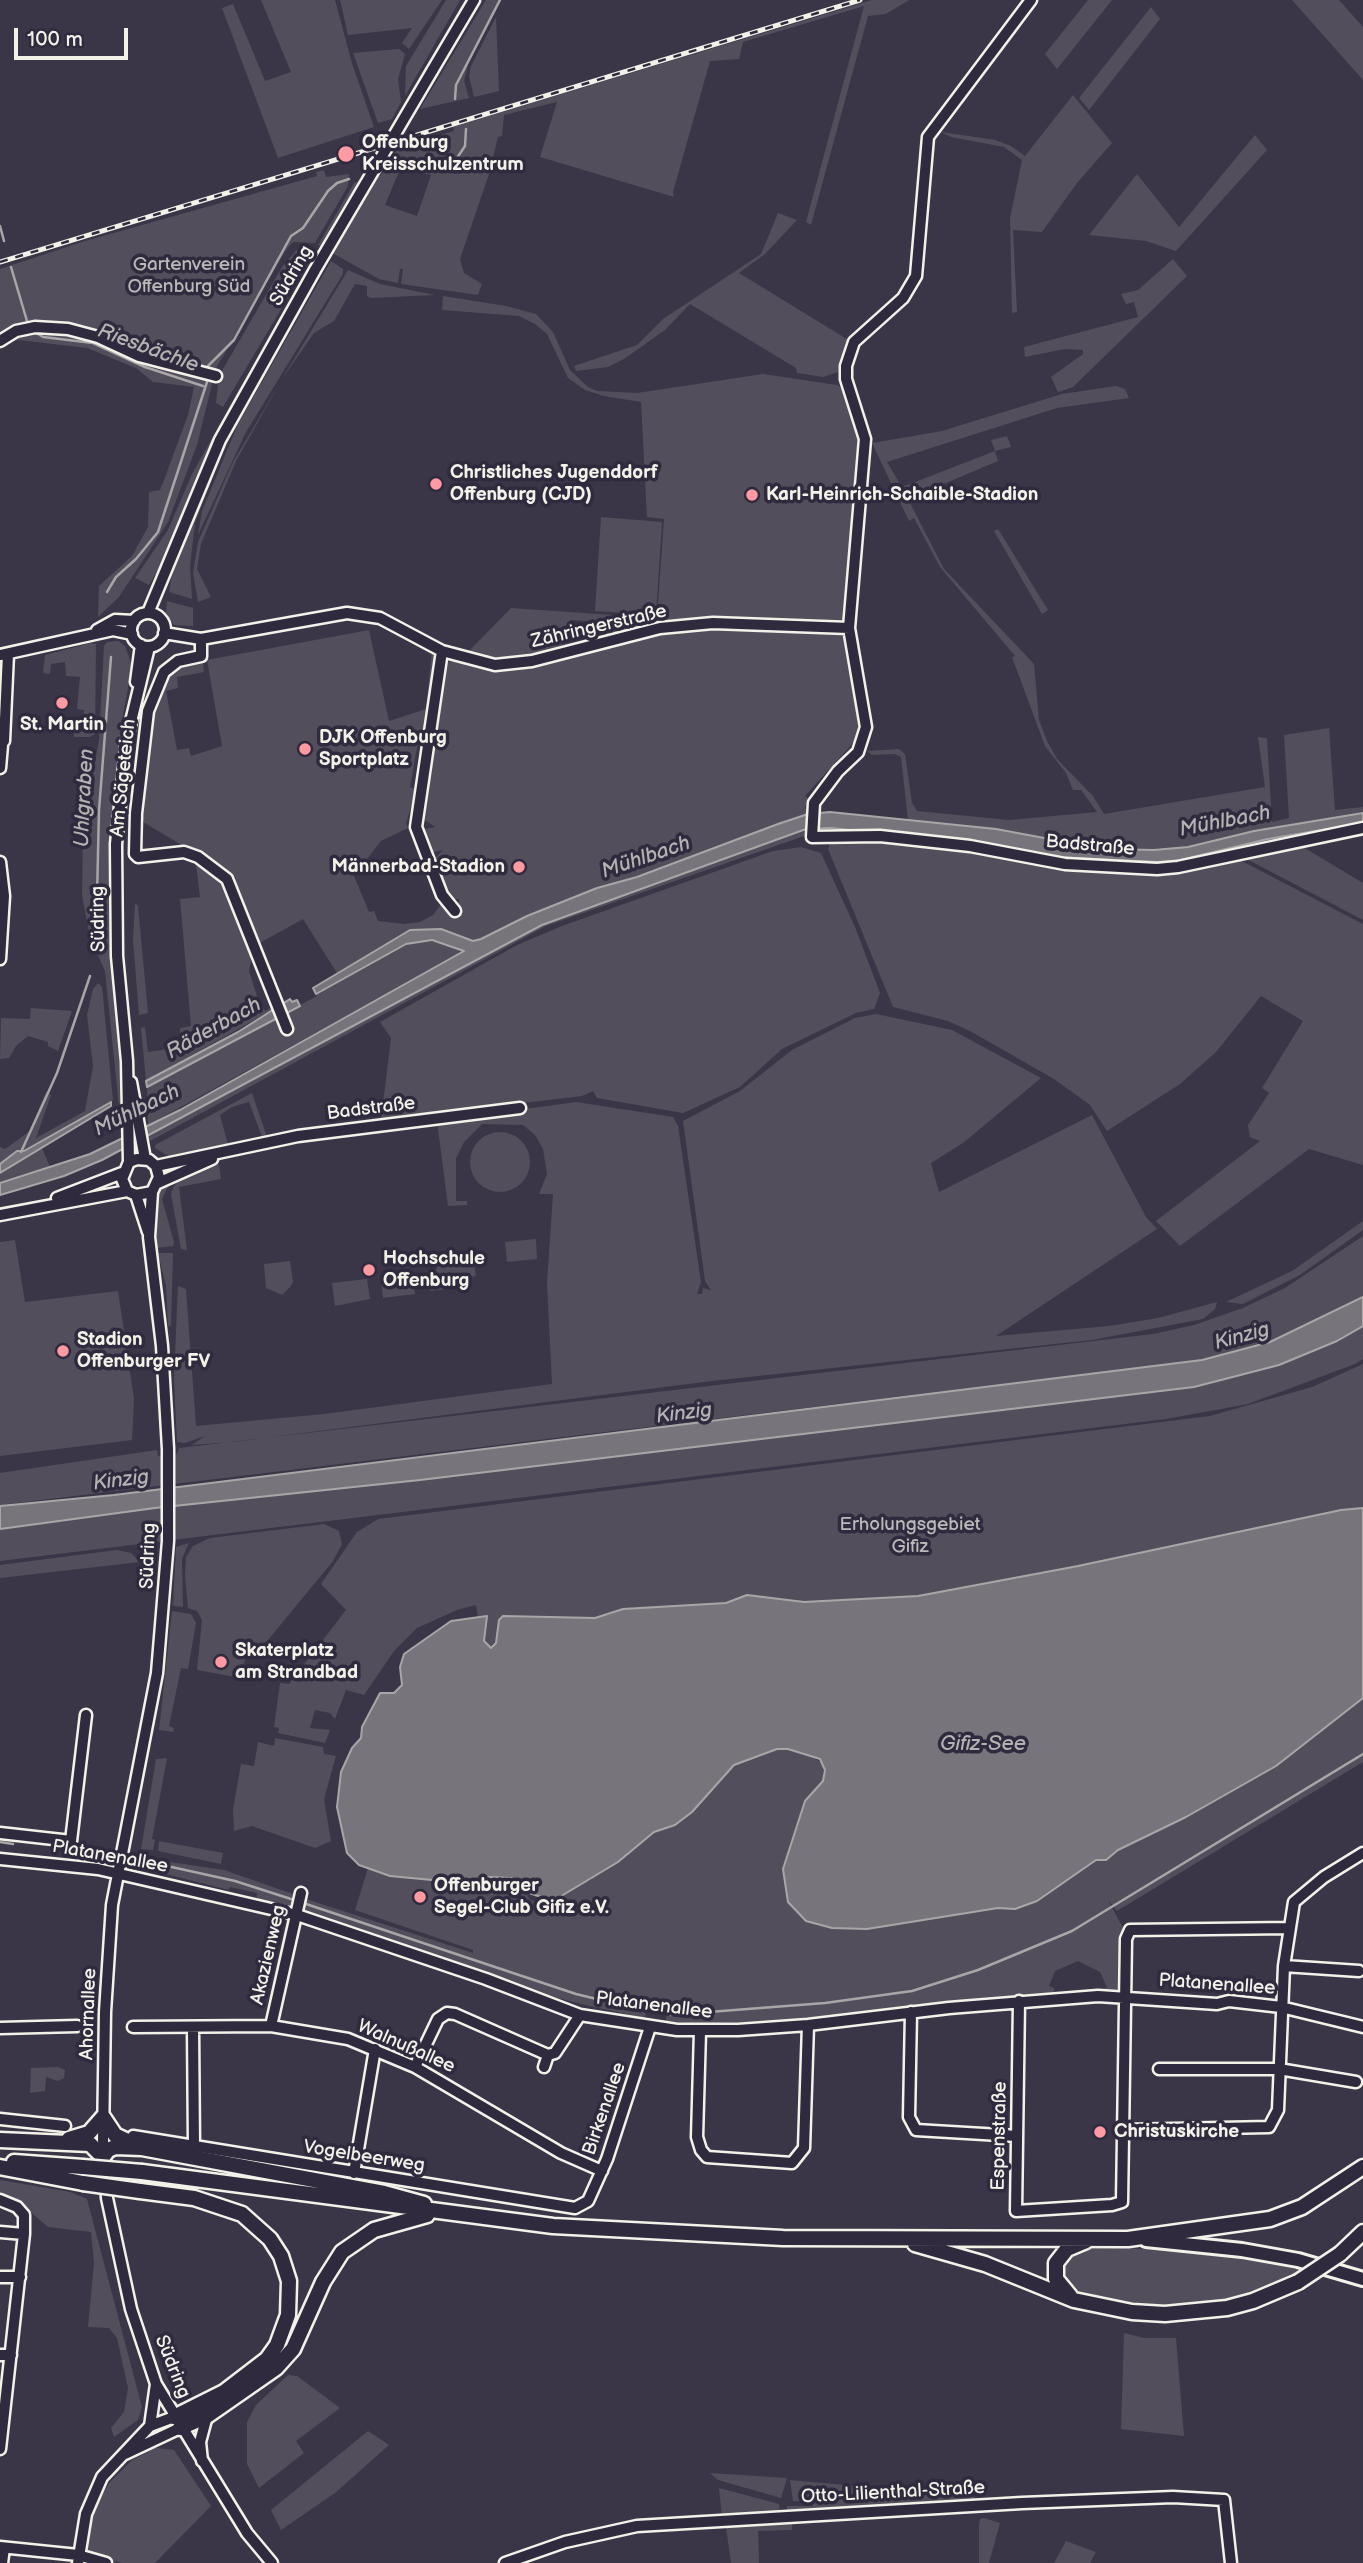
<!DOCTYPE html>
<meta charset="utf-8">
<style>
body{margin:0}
#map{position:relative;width:1363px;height:2563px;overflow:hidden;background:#3b3647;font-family:"Balsamiq Sans",sans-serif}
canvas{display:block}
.scale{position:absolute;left:14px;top:28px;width:114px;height:32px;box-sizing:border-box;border:4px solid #f4f1e8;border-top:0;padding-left:9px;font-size:21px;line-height:24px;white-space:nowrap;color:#f4f1e8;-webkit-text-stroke:5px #2f2a3d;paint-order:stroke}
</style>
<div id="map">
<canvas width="1363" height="2563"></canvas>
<div class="scale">100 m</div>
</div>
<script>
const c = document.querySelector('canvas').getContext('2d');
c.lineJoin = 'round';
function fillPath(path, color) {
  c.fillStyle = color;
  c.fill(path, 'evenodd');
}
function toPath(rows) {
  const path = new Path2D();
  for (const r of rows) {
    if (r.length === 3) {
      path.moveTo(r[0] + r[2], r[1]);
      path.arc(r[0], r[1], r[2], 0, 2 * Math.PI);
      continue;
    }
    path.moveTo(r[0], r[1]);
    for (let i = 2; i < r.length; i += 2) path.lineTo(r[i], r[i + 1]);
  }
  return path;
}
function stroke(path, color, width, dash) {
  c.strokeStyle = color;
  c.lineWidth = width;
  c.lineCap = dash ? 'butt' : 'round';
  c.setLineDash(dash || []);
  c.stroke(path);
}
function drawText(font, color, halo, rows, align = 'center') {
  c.font = font + ' "Balsamiq Sans",sans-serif';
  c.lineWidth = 7;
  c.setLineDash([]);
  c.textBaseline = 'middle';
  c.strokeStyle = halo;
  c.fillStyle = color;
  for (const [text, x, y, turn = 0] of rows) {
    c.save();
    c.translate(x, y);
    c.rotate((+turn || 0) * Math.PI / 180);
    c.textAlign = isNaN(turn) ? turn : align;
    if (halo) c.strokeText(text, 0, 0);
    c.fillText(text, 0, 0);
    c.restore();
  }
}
fillPath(toPath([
 [261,0,335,0,352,63,374,127,278,158,222,8,233,4,265,81,291,72],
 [340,0,442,0,409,49,402,43,412,28,348,35],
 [446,0,460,0,405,96,406,66],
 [486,0,500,0,469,60,464,81,469,98,420,109],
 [872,0,909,0,886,14,868,16,811,225,806,222,864,6,743,42,739,59,710,61,673,192,674,197,540,157,557,102,504,115,502,136,498,137,489,174,460,259,464,273,482,284,478,295,401,284,403,269,400,269,398,283,379,279,318,245,354,183,381,175,397,148,454,131,453,127],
 [400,169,431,175,417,216,385,205],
 [1088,0,1112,0,1057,69,1045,54],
 [1292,0,1339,0,1363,27,1363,80],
 [1151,7,1160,19,1089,110,1079,98],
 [496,17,499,91,474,97,469,76,471,66],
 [1016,23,1020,28,941,132,995,140,1011,146,1025,156,1073,95,1112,143,1077,183,1042,232,1013,230,1017,312,1012,313,1010,218,1022,160,1004,147,951,137,941,132,938,128],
 [399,49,405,54,398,79,401,102,392,119,378,123,353,53],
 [1255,135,1267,150,1176,251,1146,241,1089,235,1137,174,1179,227],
 [324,170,326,177,349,174,348,186,315,243,293,242,286,250,213,373,34,323,24,323,0,335,0,269,85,241,317,176,316,172],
 [778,213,797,220,765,254,739,273,850,341,838,372,823,377,797,373,796,368,690,304,665,330,624,359,608,367,576,371,574,366,637,345,663,319,761,254],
 [299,247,315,252,223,407,216,403,219,376,282,267],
 [1173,259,1187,276,1073,387,1058,392,1051,377,1083,354,1083,350,1065,349,1025,357,1024,347,1138,317,1134,302,1126,304,1121,294,1138,290],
 [331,261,343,269,343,274,246,432,198,535,202,511,238,424],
 [348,270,380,284,435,295,371,298,367,296,367,286,355,284,334,321,314,333,282,379],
 [443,296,506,306,536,314,553,332,570,370,588,387,597,391,637,393,763,374,837,385,843,389,861,441,845,618,836,623,672,619,603,635,600,622,571,620,567,643,533,654,495,658,467,653,511,608,657,618,664,519,647,517,641,402,604,396,585,390,568,378,547,334,535,324,519,316,442,310],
 [33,330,74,334,213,380,197,445,168,522,119,597,98,617,99,586,132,556,148,527,149,492,160,490,164,480,188,415,194,387,153,382,136,368,87,348,10,339,15,334],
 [263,369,223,450,195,523,190,566,192,599,169,592,172,575,217,455],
 [249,372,195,480,161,565,149,585,135,578,168,530,192,474],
 [280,383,236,461,201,544,197,569,211,597,198,602,193,573,198,542,233,462],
 [1116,386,1125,389,1129,398,1057,408,887,462,902,487,995,451,991,440,1007,436,1011,447,995,451,998,461,908,499,944,569,1034,664,1039,720,1047,741,1057,759,1093,796,1104,814,1265,787,1258,737,1267,738,1272,822,1289,818,1284,735,1329,728,1335,810,1363,807,1363,813,1254,831,1188,847,1154,850,1077,846,996,829,908,820,901,757,895,754,872,755,867,751,899,749,905,754,912,803,917,811,1009,820,1097,812,1081,790,1073,790,1066,773,1045,746,1012,657,1015,656,940,567,914,518,909,521,872,443,942,431,1062,394],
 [601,517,662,522,656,615,595,611],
 [998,529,1048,610,1042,614,994,531],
 [167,601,193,608,193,626,174,625,166,614],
 [719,628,839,633,849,642,863,736,857,734,853,743,805,796,811,801,805,807,808,814,637,877,597,888,527,916,481,939,473,941,441,929,410,930,337,973,303,919,256,945,234,886,236,878,140,820,148,734,156,703,168,675,183,663,203,661,204,672,177,677,178,688,166,691,177,750,189,748,191,756,222,746,207,660,369,630,389,721,426,709,432,649,436,656,424,742,418,742,410,787,417,790,406,823,408,828,381,841,367,859,355,863,357,874,354,876,369,912,374,911,378,921,405,924,420,922,433,915,442,903,458,911,459,899,450,899,446,894,444,881,436,874,433,860,443,850,430,853,421,830,435,827,422,818,444,664,454,660,471,666,509,669,653,634],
 [118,641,125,646,132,666,121,726,109,853,111,961,122,1087,119,1107,105,971,90,937,82,895,83,827,99,740,104,646,107,642],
 [91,643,96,644,95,734,90,737,74,737,74,725,83,725,84,710,77,709,80,677,66,676,65,662,51,664,50,674,43,673,45,655],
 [1363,823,1363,826,1160,866,1041,858,818,834,814,829,986,843,1053,857,1157,862,1176,861,1268,839],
 [808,829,804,836,546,926,150,1141,148,1137,542,925],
 [860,838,987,852,1105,872,1170,871,1232,856,1363,924,1363,1165,1309,1149,1180,1246,1156,1221,1260,1141,1250,1137,1248,1125,1269,1093,1262,1088,1303,1021,1261,996,1216,1052,1180,1084,1107,1131,1090,1105,1054,1079,970,1031,948,1021,893,1007,828,849,831,840],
 [1298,844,1363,883,1363,920,1239,855],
 [801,847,821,853,855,927,880,993,874,1009,856,1013,782,1049,740,1087,683,1113,597,1098,593,1091,582,1096,381,1120,391,1038,380,1022,517,945,562,926,773,851],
 [192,858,226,883,253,951,249,971,257,996,265,1011,272,1007,274,1009,146,1081,141,1028,145,1027,148,1052,181,1047,180,1028,191,1026,180,899,200,897,196,864],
 [135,903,138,906,148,1013,139,1015,133,940],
 [419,940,450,944,465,951,148,1125,147,1087,317,996,316,994,406,944],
 [98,983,102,987,113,1100,24,1151,17,1151,0,1164,0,1147,5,1149,30,1131,46,1092,51,1095,36,1138,85,1111,93,1066,87,1015,93,989],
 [31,1008,72,1011,58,1051,48,1046,48,1042,28,1036,16,1046,9,1058,0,1059,1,1018,30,1019],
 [876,1014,952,1030,1041,1078,963,1143,931,1163,939,1192,1092,1115,1146,1217,1157,1229,996,1336,1109,1326,1158,1318,1217,1302,1215,1309,1203,1319,1092,1340,712,1381,233,1442,192,1445,205,1436,185,1443,177,1442,174,1377,178,1286,186,1289,196,1426,324,1414,552,1384,547,1283,553,1194,539,1194,547,1174,543,1149,535,1135,523,1125,482,1124,464,1142,456,1158,456,1201,467,1201,467,1205,448,1206,437,1121,576,1102,673,1117,678,1126,701,1282,697,1294,702,1294,703,1288,711,1290,705,1281,683,1121,740,1091,792,1050,855,1018],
 [252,1093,267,1137,262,1137,249,1102,232,1107,220,1115,228,1145,170,1157,155,1148,155,1145],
 [500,1162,30],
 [42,1148,50,1167,0,1183,0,1173],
 [219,1164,221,1179,179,1187,187,1250,181,1249,171,1194,173,1188,178,1181],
 [170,1183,162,1199,174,1242,173,1246,156,1248,153,1210,156,1193],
 [1363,1221,1363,1230,1300,1275,1243,1304,1226,1302,1292,1271],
 [1363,1236,1363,1297,1270,1342,1202,1360,0,1505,0,1473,157,1450,158,1456,177,1454,179,1448,1153,1334,1194,1325,1243,1308,1285,1288],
 [536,1239,537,1259,507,1262,505,1242],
 [15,1240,25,1302,118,1291,134,1399,132,1440,0,1456,0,1242],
 [158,1253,173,1253,171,1326,168,1326,166,1286],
 [472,1255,476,1276,454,1280,455,1288,430,1291,427,1271,437,1269,436,1258,444,1256,445,1260],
 [290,1261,293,1282,290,1287,282,1295,266,1288,264,1264],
 [413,1274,415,1294,383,1298,381,1278],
 [367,1279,370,1299,335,1306,332,1283],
 [1363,1326,1363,1359,1355,1364,1248,1404,1166,1419,0,1561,0,1529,155,1508,420,1480,1194,1387,1279,1365,1337,1341],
 [1363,1364,1363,1508,1341,1510,1078,1566,918,1596,804,1602,747,1595,726,1603,623,1609,595,1618,503,1616,496,1643,491,1648,484,1641,486,1617,478,1617,476,1605,457,1610,417,1628,394,1651,364,1695,346,1690,335,1719,330,1713,315,1710,310,1728,330,1730,325,1743,278,1733,279,1728,274,1727,280,1683,289,1684,346,1610,321,1584,357,1532,378,1519,1210,1416,1312,1387],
 [324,1524,339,1531,342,1544,333,1561,259,1651,246,1654,241,1678,197,1670,202,1620,197,1611,188,1608,185,1576,186,1557,193,1546,210,1538],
 [189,1543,182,1559,183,1607,173,1606,176,1547],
 [117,1550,131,1553,140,1562,0,1578,0,1565],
 [172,1611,191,1614,196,1623,188,1669,181,1668,169,1726,174,1728,173,1732,159,1730],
 [1363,1698,1363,1762,1117,1911,1108,1900,1123,1928,1121,1984,1116,1990,1102,1990,1107,1987,1100,1972,1078,1961,1055,1971,1049,1986,1054,1988,1054,1994,823,2018,696,2024,666,2021,667,2002,659,2000,651,2004,644,2018,585,2005,523,1989,301,1913,306,1899,473,1953,473,1950,355,1910,368,1868,390,1876,485,1880,494,1876,511,1878,520,1881,530,1900,549,1904,618,1862,654,1832,675,1825,692,1812,734,1765,777,1749,801,1751,824,1764,823,1781,810,1797,867,1929,998,1908,1015,1909,1037,1901,1096,1860,1106,1860,1118,1850,1186,1817,1276,1766],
 [275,1738,323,1747,324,1754,336,1756,324,1799,331,1841,315,1848,252,1826,234,1831,233,1809,241,1764,254,1766,258,1742,274,1746],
 [167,1758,152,1839,155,1840,153,1850,141,1849,156,1759],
 [159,1841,223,1853,221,1864,158,1851],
 [143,1858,224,1870,293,1894,290,1910,256,1901,257,1893,230,1887,229,1890,142,1868],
 [58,2067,65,2070,64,2078,58,2081,46,2077,45,2091,30,2093,31,2068],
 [0,2180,70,2192,87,2199,142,2407,138,2420,114,2437,111,2428,124,2412,128,2388,117,2338,109,2328,88,2327,94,2263,91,2232,48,2227,15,2199,0,2194],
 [1121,2248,1208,2252,1302,2270,1255,2293,1217,2305,1177,2309,1130,2308,1072,2292,1062,2285,1059,2265,1075,2249],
 [1124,2333,1144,2338,1176,2338,1184,2436,1121,2429],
 [288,2375,297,2376,340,2408,296,2441,304,2453,259,2488,247,2464,247,2422,256,2405],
 [368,2431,389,2445,335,2493,281,2530,271,2510],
 [156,2448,174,2450,211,2506,155,2563,122,2563,91,2555,87,2549,88,2532,95,2509,109,2483,132,2460],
 [710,2473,787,2478,781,2498,718,2480],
 [790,2480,975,2497,974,2500,965,2502,787,2512,787,2506,813,2506,813,2502,793,2501],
 [719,2488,779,2504,780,2512,722,2516],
 [984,2518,1000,2523,989,2563,979,2563,979,2525,980,2519],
 [792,2524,792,2530,758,2531,759,2563,731,2563,726,2527],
 [1066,2541,1096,2552,1090,2563,1054,2563]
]), '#534e5c');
const water = toPath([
 [830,812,996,829,1103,849,1154,850,1188,847,1254,831,1363,813,1363,823,1268,839,1176,861,1157,862,1053,857,986,843,830,828,806,829,542,925,102,1160,64,1176,0,1195,0,1183,90,1154,180,1110,464,951,432,940,406,944,316,994,313,988,410,930,441,929,473,941,481,939,527,916,597,888,637,877,778,824,808,814,830,812],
 [290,999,292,1002,297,1000,300,1006,147,1087,146,1081,238,1032,290,999],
 [111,1102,111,1106,0,1173,0,1164,17,1151,24,1151,111,1102],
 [1363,1297,1363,1326,1337,1341,1279,1365,1194,1387,420,1480,155,1508,0,1529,0,1506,114,1495,1202,1360,1270,1342,1363,1297],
 [1363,1508,1363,1698,1276,1766,1186,1817,1118,1850,1106,1860,1096,1860,1037,1901,1015,1909,998,1908,867,1929,832,1928,806,1921,788,1902,783,1869,805,1801,823,1781,825,1770,820,1759,788,1749,777,1749,734,1765,692,1812,675,1825,654,1832,618,1862,553,1901,526,1892,520,1881,511,1878,489,1877,474,1884,390,1876,359,1865,347,1853,337,1807,341,1772,352,1748,361,1738,362,1727,380,1693,394,1693,402,1685,400,1667,404,1654,451,1621,487,1616,484,1641,491,1648,496,1643,499,1620,503,1616,595,1618,623,1609,726,1603,747,1595,804,1602,918,1596,1078,1566,1341,1510,1363,1508]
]);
fillPath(water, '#78747b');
stroke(water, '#aaa6a7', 2);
stroke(toPath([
 [455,99,456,85,500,0],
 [399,163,448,165,457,158,465,146,466,129],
 [0,226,4,241],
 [11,267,27,321],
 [38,334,43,337,93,343,145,367,203,386],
 [208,366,234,340,291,236,303,228,328,191,337,183,349,179],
 [107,592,116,577,136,559,158,532,207,382],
 [96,940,99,810,111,657],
 [21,1152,57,1073,90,976],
 [0,1842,13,1844],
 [149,1862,235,1881,291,1899],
 [306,1904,576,1994,646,2011],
 [670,2015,825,2003,912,1991,978,1970,1072,1931,1363,1754]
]), '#aaa6a7', 2.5);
const minor = toPath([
 [1031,0,928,137,916,276,903,298,854,342,846,366,846,379,865,439,849,628,866,727,858,752,838,771,814,803,812,837,880,836,970,846,1065,864,1157,869,1178,867,1363,828],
 [432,71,474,0],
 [0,341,16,331,35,327,68,329,98,337,139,356,216,376],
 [148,613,220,440,315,270],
 [148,630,17],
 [97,630,115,620,134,621],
 [164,633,201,639,347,613,380,618,442,651,495,665,532,661,660,628,713,623,849,628],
 [201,639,201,656,178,661,164,672,148,711,136,813,135,854,138,857,184,852,198,857,227,879,287,1029],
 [442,651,416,827,442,895,455,911],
 [0,655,113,630,132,634],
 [136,682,141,645],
 [4,741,8,654],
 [0,768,2,745],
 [0,862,4,896,0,959],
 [131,1082,145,1159],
 [129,1162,127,1061,117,956,116,844,127,738,149,647],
 [156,1166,298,1136,520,1108],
 [158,1183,212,1159],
 [152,1192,136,1195,127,1191,122,1179,129,1162,137,1159,149,1160,156,1166,159,1177,152,1192,149,1237,162,1346,168,1449,168,1541,157,1673,112,1905,105,2012,103,2140,107,2198,131,2309,156,2384,247,2533,272,2563],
 [136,1195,148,1232],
 [57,1198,122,1173],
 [0,1215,127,1191],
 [0,1833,71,1841,86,1715],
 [0,1859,98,1869,297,1915,486,1979,580,2015,677,2030,738,2030,808,2025,949,2008,1098,1996,1217,2004,1229,2001,1281,2007,1363,2027],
 [1284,1966,1359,1971],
 [1019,2001,1016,2211,1112,2205,1122,2202,1126,1939,1130,1930,1289,1928],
 [911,2012,909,2117,916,2130,1017,2136],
 [271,2026,301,1893],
 [133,2027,271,2026,348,2039,415,2067,561,2153,602,2171],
 [0,2028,77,2026],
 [193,2028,194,2147],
 [700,2031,697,2137,701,2150,707,2157,792,2163,804,2148,808,2025],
 [415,2067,438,2019,447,2013,455,2014,548,2055,555,2053,580,2015],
 [544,2067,548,2055],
 [1159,2069,1279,2069,1356,2082],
 [0,2119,65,2126],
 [1124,2130,1269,2127,1278,2110,1284,1966,1294,1902,1324,1877,1363,1853],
 [133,2136,575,2208,588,2201,607,2159,650,2027],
 [354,2173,375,2049],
 [0,2200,17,2207,24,2215,24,2234],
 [0,2232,24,2234,0,2449],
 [0,2277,20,2277],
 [0,2355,11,2355],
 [150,2426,156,2384],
 [125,2454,180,2428],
 [202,2461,200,2442,207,2416],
 [0,2547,78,2555,106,2563],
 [2,2563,4,2548],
 [78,2563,86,2514,102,2477,150,2426,174,2417],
 [505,2563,565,2542,637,2526,1022,2503,1173,2497,1224,2500,1231,2563]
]);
const major = toPath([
 [1146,2240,1242,2250,1298,2260,1363,2279]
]);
const highway = toPath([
 [69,2139,89,2133,103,2117,115,2135,134,2144],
 [0,2140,90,2144,103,2157,108,2150,115,2147,142,2148,384,2193,424,2204],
 [14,2162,83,2167],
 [0,2167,83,2183],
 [142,2172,553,2226,783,2238,1128,2239,1270,2219,1302,2207,1363,2167],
 [140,2191,194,2198,242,2214,270,2239,281,2256,289,2281,288,2315,277,2345,267,2359,224,2392,174,2417],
 [915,2244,985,2264,1074,2300,1132,2312,1165,2314,1227,2308,1253,2301,1298,2282],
 [1340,2254,1363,2232],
 [1070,2296,1056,2279,1056,2263,1067,2249,1086,2241],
 [180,2428,207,2416,276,2368,293,2349,323,2282,342,2252,374,2230,427,2215]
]);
stroke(minor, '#f4f1e8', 15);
stroke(major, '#f4f1e8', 18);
stroke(highway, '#f4f1e8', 19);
stroke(minor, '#2f2a3d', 10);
stroke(major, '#2f2a3d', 12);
stroke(highway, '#2f2a3d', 14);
const rail = toPath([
 [0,262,860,0]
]);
stroke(rail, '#f4f1e8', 5);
stroke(rail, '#2f2a3d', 2.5, [8]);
const minorBridge = toPath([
 [315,270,432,71]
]);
const highwayBridge = toPath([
 [83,2167,142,2172],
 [83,2183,140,2191],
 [1298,2282,1340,2254]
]);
stroke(minorBridge, '#f4f1e8', 15, []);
stroke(highwayBridge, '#f4f1e8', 19, []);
stroke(minorBridge, '#2f2a3d', 10);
stroke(highwayBridge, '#2f2a3d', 14);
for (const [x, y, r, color] of [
 [346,154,9,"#ff9aa2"],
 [436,484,7,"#ff9aa2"],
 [752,495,7,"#ff9aa2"],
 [62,703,7,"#ff9aa2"],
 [305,749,7,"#ff9aa2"],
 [519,867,7,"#ff9aa2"],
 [369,1270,7,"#ff9aa2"],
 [63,1351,7,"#ff9aa2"],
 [221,1662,7,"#ff9aa2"],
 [420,1897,7,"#ff9aa2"],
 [1100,2132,7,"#ff9aa2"]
]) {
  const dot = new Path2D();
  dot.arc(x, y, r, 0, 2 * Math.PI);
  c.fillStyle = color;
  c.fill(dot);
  stroke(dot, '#2f2a3d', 2.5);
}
drawText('bold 19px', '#f4f1e8', '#2f2a3d', [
 ["Offenburg",362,143],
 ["Kreisschulzentrum",362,165],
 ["Christliches Jugenddorf",450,473],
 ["Offenburg (CJD)",450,495],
 ["Karl-Heinrich-Schaible-Stadion",766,495],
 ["St. Martin",62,725,"center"],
 ["DJK Offenburg",319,738],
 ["Sportplatz",319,760],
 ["Männerbad-Stadion",505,867,"right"],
 ["Hochschule",383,1259],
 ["Offenburg",383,1281],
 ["Stadion",77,1340],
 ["Offenburger FV",77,1362],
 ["Skaterplatz",235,1651],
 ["am Strandbad",235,1673],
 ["Offenburger",434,1886],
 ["Segel-Club Gifiz e.V.",434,1908],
 ["Christuskirche",1114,2132]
], 'left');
drawText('19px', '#bcb8b7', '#2f2a3d', [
 ["Gartenverein",189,265],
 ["Offenburg Süd",189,287],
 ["Erholungsgebiet",910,1525],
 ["Gifiz",910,1547]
]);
drawText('19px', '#f4f1e8', '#2f2a3d', [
 ["Südring",292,276,-60],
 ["Zähringerstraße",599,627,-13],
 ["Am Sägeteich",124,778,-84],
 ["Badstraße",1090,846,5],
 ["Südring",99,919,-91],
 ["Badstraße",371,1109,-7],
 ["Südring",149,1556,-88],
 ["Platanenallee",110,1857,10],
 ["Akazienweg",269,1955,-77],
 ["Platanenallee",1217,1985,4],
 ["Platanenallee",654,2006,7],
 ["Ahornallee",89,2014,-88],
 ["Walnußallee",406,2047,24],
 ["Birkenallee",605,2109,-71],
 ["Espenstraße",1000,2136,-89],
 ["Vogelbeerweg",364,2157,9],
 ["Südring",172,2367,68],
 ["Otto-Lilienthal-Straße",893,2493,-3]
]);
drawText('italic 21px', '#b6b2b2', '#2f2a3d', [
 ["Riesbächle",148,349,20],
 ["Uhlgraben",85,798,-87],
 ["Mühlbach",1225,822,-11],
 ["Mühlbach",646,858,-19],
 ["Räderbach",214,1029,-29],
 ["Mühlbach",137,1111,-26],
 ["Kinzig",1242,1337,-15],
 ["Kinzig",684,1414,-7],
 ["Kinzig",121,1481,-7],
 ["Gifiz-See",983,1745]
]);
</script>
